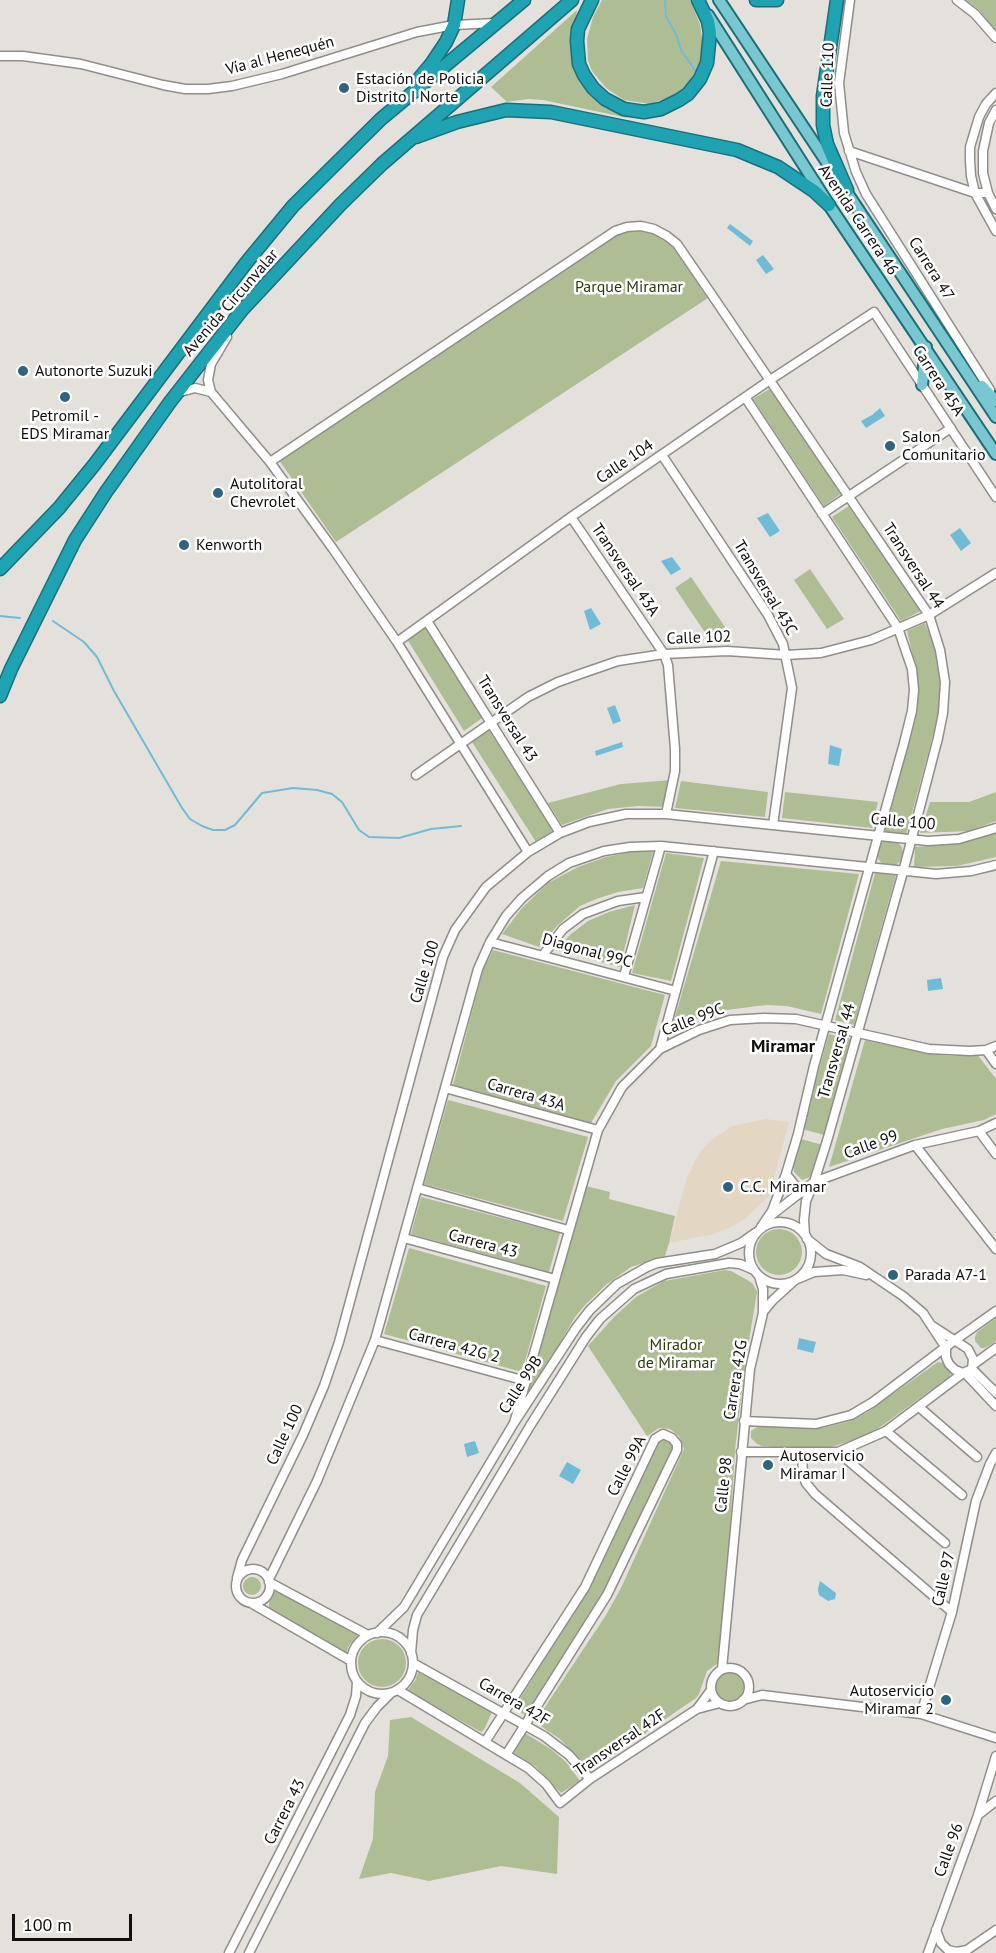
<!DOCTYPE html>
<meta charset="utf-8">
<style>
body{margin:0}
#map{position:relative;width:996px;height:1953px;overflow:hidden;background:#e4e1dd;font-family:"PT Sans",sans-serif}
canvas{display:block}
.scale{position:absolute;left:12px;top:1914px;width:120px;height:27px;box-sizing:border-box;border:3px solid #100f0e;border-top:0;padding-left:8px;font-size:18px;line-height:21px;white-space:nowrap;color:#100f0e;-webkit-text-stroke:4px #fff;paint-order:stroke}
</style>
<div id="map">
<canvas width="996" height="1953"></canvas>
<div class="scale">100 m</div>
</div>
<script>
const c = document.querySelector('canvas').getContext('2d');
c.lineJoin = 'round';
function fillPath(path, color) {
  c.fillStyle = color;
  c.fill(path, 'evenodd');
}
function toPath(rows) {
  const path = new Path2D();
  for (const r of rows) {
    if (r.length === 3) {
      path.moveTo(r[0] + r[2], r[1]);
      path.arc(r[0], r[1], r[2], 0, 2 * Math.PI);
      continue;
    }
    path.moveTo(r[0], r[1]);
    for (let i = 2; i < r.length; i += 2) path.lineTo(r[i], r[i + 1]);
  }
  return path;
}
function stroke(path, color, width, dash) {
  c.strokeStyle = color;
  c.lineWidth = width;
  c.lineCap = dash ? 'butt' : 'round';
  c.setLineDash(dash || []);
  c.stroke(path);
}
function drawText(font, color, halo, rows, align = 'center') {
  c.font = font + ' "PT Sans",sans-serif';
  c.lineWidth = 5;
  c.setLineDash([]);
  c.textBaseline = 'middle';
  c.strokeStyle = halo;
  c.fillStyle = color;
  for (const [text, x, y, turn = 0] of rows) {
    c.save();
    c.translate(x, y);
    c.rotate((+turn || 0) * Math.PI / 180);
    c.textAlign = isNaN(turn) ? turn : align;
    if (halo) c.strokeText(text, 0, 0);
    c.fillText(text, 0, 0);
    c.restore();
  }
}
fillPath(toPath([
 [766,1119,789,1122,769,1196,746,1218,733,1226,714,1234,669,1243,687,1177,699,1153,711,1140,732,1126]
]), '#e3d6c3');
fillPath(toPath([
 [602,0,690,0,700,24,703,45,702,56,697,73,689,83,674,96,650,104,624,100,606,88,592,71,588,61,587,39,593,17],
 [966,0,996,0,996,31,979,10],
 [577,10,571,46,575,71,579,80,591,95,600,102,628,118,543,100,528,99,507,102,491,87],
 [639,229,653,232,665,240,674,248,708,298,336,542,279,460,615,234,626,230],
 [771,388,842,493,824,506,753,399],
 [849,506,921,611,901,621,832,517],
 [810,569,844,619,827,629,794,580],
 [691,577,725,627,708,637,675,588],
 [925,623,936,651,940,682,939,713,906,835,884,832,916,709,916,669,907,631],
 [425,626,482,718,464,731,407,639],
 [489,730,553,831,536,842,472,742],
 [671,780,664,807,639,806,608,809,562,825,548,803,621,784],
 [681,781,768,792,765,817,675,808],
 [785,792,878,802,872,828,782,818],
 [996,792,996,821,969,831,920,833,930,802,969,802],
 [996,832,996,857,957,866,914,867,915,847,959,843],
 [890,853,13],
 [632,852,653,852,643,888,618,892,596,899,580,906,558,925,539,947,502,934,522,908,548,883,578,867,606,857],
 [666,853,704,858,671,981,632,973],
 [721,861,859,874,821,1014,787,1006,766,1005,727,1010,696,1019,669,1037],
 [875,873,896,875,854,1025,835,1020],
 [635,905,620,967,555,950,571,934,588,921,609,912],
 [493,950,665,995,651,1046,616,1081,591,1123,453,1085,483,970],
 [829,1034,851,1039,824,1135,802,1129],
 [865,1040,931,1054,952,1056,977,1054,996,1079,996,1114,984,1120,942,1129,829,1167],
 [448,1100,588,1137,563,1221,424,1184],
 [801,1139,823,1145,815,1175,802,1180,794,1172,793,1166],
 [586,1186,610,1192,609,1199,675,1216,669,1243,665,1256,631,1267,607,1284,586,1304,575,1317,525,1404],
 [421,1197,560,1233,549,1272,411,1234],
 [779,1252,23],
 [409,1248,546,1286,522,1372,384,1334],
 [725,1270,731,1271,749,1281,753,1284,757,1292,744,1371,735,1451,722,1655,717,1664,707,1671,699,1694,696,1698,590,1771,560,1739,535,1722,606,1615,621,1588,684,1449,679,1436,670,1429,659,1428,647,1436,588,1346,614,1317,636,1297,664,1281],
 [996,1318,996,1341,985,1348,981,1348,975,1341,975,1337,977,1332],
 [938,1362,947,1364,951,1371,950,1376,879,1428,860,1438,831,1447,814,1449,762,1446,757,1444,751,1438,751,1431,760,1425,823,1428,847,1422,866,1413],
 [663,1438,673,1443,673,1450,604,1594,526,1716,514,1708,590,1587,658,1441],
 [252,1586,9],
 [279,1590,358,1635,348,1647,346,1656,269,1609,269,1602,274,1592],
 [382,1663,24],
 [730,1687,16],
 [418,1672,492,1712,484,1730,481,1732,407,1691,415,1681],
 [411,1717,520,1783,559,1817,557,1874,501,1866,429,1881,391,1873,359,1879,373,1839,375,1792,388,1756,390,1720],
 [525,1733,552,1750,566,1762,580,1781,561,1793,535,1766,514,1753]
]), '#afbd95');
fillPath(toPath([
 [730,224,753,241,750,246,727,228],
 [763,255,774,269,766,274,756,260],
 [880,408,885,416,866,428,861,421,872,415],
 [768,513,780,531,770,537,757,518],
 [960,528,971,543,961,551,950,535],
 [672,557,681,569,671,575,661,561],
 [591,608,601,624,590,630,584,611],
 [615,705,621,721,613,724,607,708],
 [622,742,623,747,596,756,595,751],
 [830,745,842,749,839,766,828,764],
 [941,978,943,989,928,991,927,980],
 [799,1338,816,1342,813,1353,797,1349],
 [475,1441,479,1453,467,1457,464,1444],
 [567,1462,581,1470,573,1484,559,1476],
 [820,1581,836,1593,835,1599,828,1601,819,1595,818,1589]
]), '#70bbd7');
stroke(toPath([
 [665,0,666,17,676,34,681,50,697,73],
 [0,616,20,618],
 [53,621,84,642,97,657,114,691,182,808,190,819,202,826,213,830,225,830,235,825,262,793,293,788,317,790,332,794,342,802,359,830,369,837,399,838,431,829,461,826]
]), '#70bbd7', 2);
const minor = toPath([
 [850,0,839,83,844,133,856,172,866,194,990,390],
 [957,0,975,14,996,38],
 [0,56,23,56,81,64,163,85,185,89,208,89,232,86,282,74,417,32,454,25,496,23],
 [996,93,986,104,979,117,970,147,970,161,971,176,975,193,996,231],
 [996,110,989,123,983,151,983,173,988,193,996,209],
 [849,151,975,193,988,193],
 [227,337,211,364,208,380,211,392,270,462,333,549,397,642,528,852],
 [180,392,195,388,211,392],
 [745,397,898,628,912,669,914,690,912,711,904,743,814,1066,798,1134,786,1174,772,1211,761,1227],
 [662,455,768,615,783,644,792,688,773,825],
 [270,462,615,231,627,227,641,226,654,229,667,236,677,244,714,298,929,615,940,650,945,682,943,713,938,738,903,872,827,1141,814,1182,806,1201,804,1220,805,1235],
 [822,514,951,428],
 [571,517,664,654,668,665,675,749,675,771,666,814],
 [427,621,560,833],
 [397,642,571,517,770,380,874,312,996,497],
 [416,775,528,697,558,682,586,672,618,661,664,654,727,651,786,655,821,653,871,640,929,615,996,573],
 [490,942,676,991],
 [543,955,563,929,583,914,618,901,646,897],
 [624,976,661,846],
 [660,1049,714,851],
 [986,1050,996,1064],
 [445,1088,598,1130],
 [979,1131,996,1154],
 [915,1145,996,1249],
 [786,1174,801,1193],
 [417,1188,568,1230],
 [769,1217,814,1182,915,1145,979,1131,996,1123],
 [780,1253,31],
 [404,1238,555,1279],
 [807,1239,826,1254,860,1267,903,1296,923,1313,946,1348],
 [763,1312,773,1300,795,1280,814,1272,843,1270,866,1275],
 [375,1340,526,1381],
 [946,1348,946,1357,949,1364,955,1370,963,1373],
 [974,1364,996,1348],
 [972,1369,996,1393],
 [965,1373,996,1406],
 [919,1407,977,1457],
 [744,1421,816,1424,851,1415,873,1402,951,1343,996,1311],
 [514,1423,598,1130,622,1087,660,1049,699,1030,730,1020,764,1018,796,1019,929,1049,970,1051,986,1050,996,1046],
 [886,1431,962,1495],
 [741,1452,838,1452,886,1431,963,1373,972,1369,973,1359,968,1349,931,1325],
 [838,1452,945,1543],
 [802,1453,803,1475,806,1483,815,1494,952,1612],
 [253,1586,17],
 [237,1578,242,1560,303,1435,324,1386,339,1342,443,957,455,930,486,887,528,852,560,833,589,822,626,814,666,814,928,841,959,839,996,828],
 [269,1579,317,1481,375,1340,478,969,490,942,506,916,522,898,548,876,569,863,604,851,630,847,661,846,936,874,971,871,996,865],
 [269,1582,368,1635],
 [251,1603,351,1661],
 [382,1663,31],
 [377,1633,404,1607,514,1423,576,1328,590,1310,617,1284,647,1267,657,1263,715,1254,741,1243,755,1233],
 [411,1653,413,1630,417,1615,530,1426,586,1337,600,1319,634,1289,666,1274,729,1263,740,1264,754,1270],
 [413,1663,544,1736,569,1755,590,1779],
 [730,1687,19],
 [722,1669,750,1369,763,1313,763,1289,759,1276],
 [398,1690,528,1768,546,1784,560,1803,590,1779,697,1709,720,1703],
 [743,1700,762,1695,921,1714,996,1738],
 [697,1709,711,1690],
 [921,1714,952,1612,976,1501,990,1464,996,1453],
 [485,1742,585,1587,655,1439,663,1434,672,1438,677,1444,677,1450,607,1595,506,1755],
 [978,1815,996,1801],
 [936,1930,941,1943,948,1950,957,1952,967,1950],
 [964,1952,996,1930],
 [229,1953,350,1715,356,1696,357,1682],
 [249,1953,365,1723,377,1707,391,1693],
 [928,1953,978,1815,996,1756]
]);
const major = toPath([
 [719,0,996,417],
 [708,15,829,205,996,454],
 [922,385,926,347],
 [982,386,996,401]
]);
const highway = toPath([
 [592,0,578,29,577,41,579,64,584,75,593,88,605,99,624,109,644,112,661,109,679,100,688,94,700,79,707,63,710,33,708,21,698,0],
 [756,0,777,0],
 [837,0,823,96,823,125,827,144,847,190],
 [417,81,432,63,446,42,454,25,458,0],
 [416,137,457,122,506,110,551,112,737,150,778,167,814,191,829,205],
 [0,569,59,508,94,465,246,263,293,206,381,119,524,0],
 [0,696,11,669,75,540,106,492,170,402,242,310,341,204,382,164,572,0]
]);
stroke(minor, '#918e8a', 11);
stroke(major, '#1a6f79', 14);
stroke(highway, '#1a6f79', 15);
stroke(minor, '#fff', 8);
stroke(major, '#79c7d1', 10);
stroke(highway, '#1fa2b2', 12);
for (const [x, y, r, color] of [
 [344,88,6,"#306380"],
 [23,371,6,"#306380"],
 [65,397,6,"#306380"],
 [890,446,6,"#306380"],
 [218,493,6,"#306380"],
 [184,545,6,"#306380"],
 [728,1187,6,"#306380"],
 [893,1275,6,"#306380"],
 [768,1465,6,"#306380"],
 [946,1700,6,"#306380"]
]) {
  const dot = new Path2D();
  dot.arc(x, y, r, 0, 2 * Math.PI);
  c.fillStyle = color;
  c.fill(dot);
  stroke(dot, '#fff', 2);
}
drawText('16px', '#100f0e', '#fff', [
 ["Vía al Henequén",280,56,-15],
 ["Calle 110",828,75,-88],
 ["Avenida Carrera 46",858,220,56],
 ["Carrera 47",931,269,58],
 ["Avenida Circunvalar",231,303,-49],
 ["Carrera 45A",938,381,57],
 ["Calle 104",625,462,-34],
 ["Transversal 44",913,566,57],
 ["Transversal 43A",625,570,56],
 ["Transversal 43C",765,588,59],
 ["Calle 102",699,638,-2],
 ["Transversal 43",507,719,58],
 ["Calle 100",903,822,5],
 ["Diagonal 99C",587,951,15],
 ["Calle 100",425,972,-73],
 ["Calle 99C",693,1020,-21],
 ["Transversal 44",837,1051,-74],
 ["Carrera 43A",526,1095,16],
 ["Calle 99",871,1145,-20],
 ["Carrera 43",483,1244,15],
 ["Carrera 42G 2",454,1346,15],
 ["Carrera 42G",736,1380,-81],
 ["Calle 99B",521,1385,-57],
 ["Calle 100",285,1435,-65],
 ["Calle 99A",627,1466,-63],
 ["Calle 98",724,1485,-84],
 ["Calle 97",944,1579,-77],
 ["Carrera 42F",514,1702,30],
 ["Transversal 42F",620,1743,-34],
 ["Carrera 43",285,1812,-63],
 ["Calle 96",949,1850,-70]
]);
drawText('16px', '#100f0e', '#fff', [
 ["Estación de Policia",356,79],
 ["Distrito I Norte",356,97],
 ["Autonorte Suzuki",35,371],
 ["Petromil -",65,416,"center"],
 ["EDS Miramar",65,434,"center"],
 ["Salon",902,437],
 ["Comunitario",902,455],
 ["Autolitoral",230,484],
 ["Chevrolet",230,502],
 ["Kenworth",196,545],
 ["C.C. Miramar",740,1187],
 ["Parada A7-1",905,1275],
 ["Autoservicio",780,1456],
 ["Miramar I",780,1474],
 ["Autoservicio",934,1691,"right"],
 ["Miramar 2",934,1709,"right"]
], 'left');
drawText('16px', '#2e3a0c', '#fff', [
 ["Parque Miramar",629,287],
 ["Mirador",676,1345],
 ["de Miramar",676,1363]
]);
drawText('bold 18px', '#100f0e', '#fff', [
 ["Miramar",783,1047]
]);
</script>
